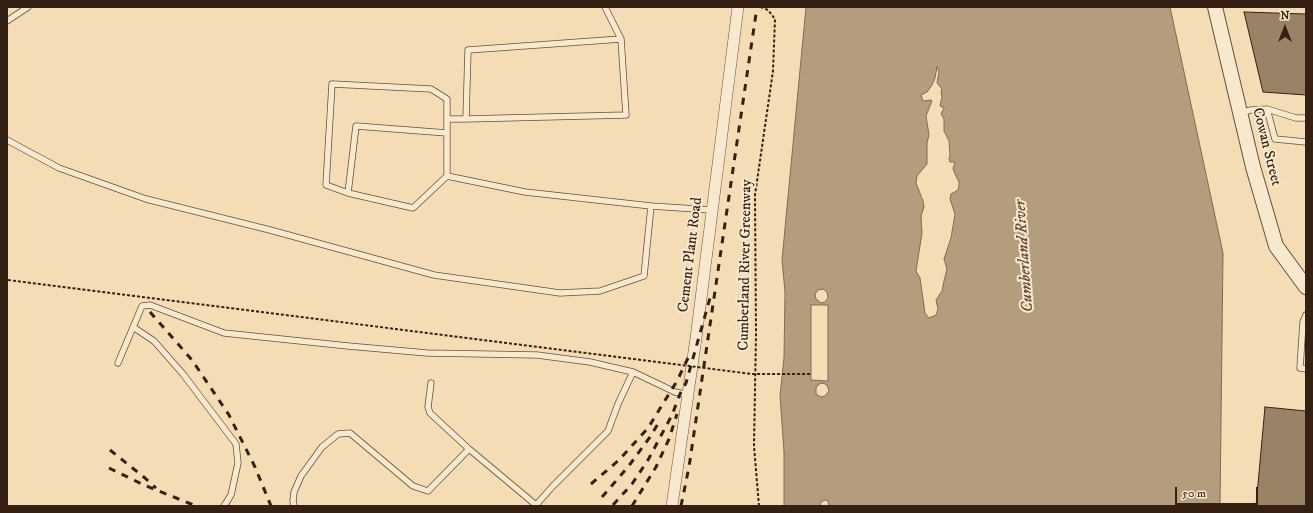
<!DOCTYPE html>
<style>
body{margin:0}
#map{position:relative;width:1313px;height:513px;overflow:hidden;background:#f4ddb4;font-family:"IM FELL DW Pica",serif}
canvas{display:block}
.frame{position:absolute;inset:0;border:8px solid #352113;pointer-events:none}
.north{position:absolute;left:1265px;top:8px;width:40px;height:40px;-webkit-text-stroke:3px #f8e9ce;paint-order:stroke;rotate:0deg;font-size:11px;font-weight:700;line-height:16px;text-align:center;color:#352113}
.north::after{content:'';display:block;margin:auto;width:14px;height:18px;background:#352113;clip-path:polygon(50% 0,100% 100%,50% 72%,0 100%)}
.scale{position:absolute;left:1175px;top:487px;width:83px;height:18px;box-sizing:border-box;border:2px solid #352113;border-top:0;padding-left:5px;font-size:12px;line-height:14px;white-space:nowrap;color:#352113;-webkit-text-stroke:3px #f8e9ce;paint-order:stroke}
</style>
<div id="map">
<canvas width="1313" height="513"></canvas>
<div class="frame"></div>
<div class="north">N</div>
<div class="scale">50 m</div>
</div>
<script>
const c = document.querySelector('canvas').getContext('2d');
c.lineJoin = 'round';
function fillPath(path, color) {
  c.fillStyle = color;
  c.fill(path, 'evenodd');
}
function toPath(rows) {
  const path = new Path2D();
  for (const r of rows) {
    path.moveTo(r[0], r[1]);
    for (let i = 2; i < r.length; i += 2) path.lineTo(r[i], r[i + 1]);
  }
  return path;
}
function stroke(path, color, width, dash) {
  c.strokeStyle = color;
  c.lineWidth = width;
  c.lineCap = dash ? 'butt' : 'round';
  c.setLineDash(dash || []);
  c.stroke(path);
}
function drawText(font, color, halo, rows, align = 'center') {
  c.font = font + ' "IM FELL DW Pica",serif';
  c.lineWidth = 4;
  c.setLineDash([]);
  c.textBaseline = 'middle';
  c.strokeStyle = halo;
  c.fillStyle = color;
  for (const [text, x, y, turn = 0] of rows) {
    c.save();
    c.translate(x, y);
    c.rotate((+turn || 0) * Math.PI / 180);
    c.textAlign = isNaN(turn) ? turn : align;
    if (halo) c.strokeText(text, 0, 0);
    c.fillText(text, 0, 0);
    c.restore();
  }
}
const water = toPath([
 [806,7,1170,7,1223,253,1220,506,829,506,828,501,825,500,821,502,820,506,784,506,784,452,780,396,784,358,785,292,782,260,806,7],
 [937,67,939,72,937,83,942,89,941,92,942,97,940,106,944,108,941,114,944,119,944,131,949,141,950,155,949,159,950,162,955,162,953,169,956,176,959,182,959,185,958,190,951,194,950,199,955,214,951,238,944,259,947,269,944,281,942,291,936,300,938,309,936,315,929,318,925,313,920,278,916,271,922,233,921,216,924,207,923,201,916,183,917,176,927,164,927,143,929,135,926,116,932,101,931,100,923,101,921,95,927,92,932,85,935,78,937,67],
 [823,289,827,292,828,298,825,302,821,303,816,299,815,294,818,290,823,289],
 [811,305,828,305,828,381,811,380,811,305],
 [823,383,827,385,829,391,825,396,821,397,816,394,816,388,819,384,823,383]
]);
fillPath(water, '#b39d7d');
stroke(water, '#816b53', 1);
const building = toPath([
 [1244,12,1306,14,1306,95,1263,92,1244,12],
 [1265,407,1306,411,1306,506,1256,506,1265,407]
]);
fillPath(building, '#988367');
stroke(building, '#352113', 1);
const service = toPath([
 [605,7,621,39],
 [7,21,28,7],
 [1267,109,1275,139,1306,142],
 [1240,113,1251,110,1267,109,1296,118,1306,118],
 [447,119,466,119,626,115,621,39,468,50,466,119],
 [7,140,59,168,146,199,270,230,434,275,560,293,600,291,644,276,651,206],
 [447,176,413,208,348,193,326,185,332,84,431,89,447,99,447,176,525,192,651,206,712,210],
 [348,193,356,126,447,133],
 [1306,315,1303,322,1300,368,1306,369],
 [133,327,154,341,183,374,236,444,238,463,231,495,224,506],
 [118,363,142,306,150,305,224,333,348,346,427,353,537,355,590,362,633,372],
 [431,383,428,407,430,413,469,449,536,505],
 [294,506,293,501,294,492,301,476,322,447,338,434,350,433,413,486,428,491,469,449],
 [537,506,536,505,553,486,608,431,618,404,633,372,675,392,688,395]
]);
const minor = toPath([
 [672,506,696,338,738,7]
]);
const tertiary = toPath([
 [1215,7,1253,167,1276,246,1306,287]
]);
stroke(service, '#65503b', 7);
stroke(minor, '#65503b', 12);
stroke(tertiary, '#65503b', 16);
stroke(toPath([
 [759,506,754,446,756,334,755,195,773,71,775,19,768,10,761,7]
]), '#352113', 2, [3, 2]);
stroke(service, '#f8e9ce', 5.5);
stroke(minor, '#f8e9ce', 11);
stroke(tertiary, '#f8e9ce', 14);
stroke(toPath([
 [150,312,192,360,229,415,255,467,271,506],
 [110,450,145,478,156,488],
 [109,468,144,485,196,506],
 [591,484,619,460,648,428,677,381,688,358],
 [602,497,628,467,650,437,659,422],
 [613,505,632,484,648,460,672,415,680,394,686,383,710,298],
 [632,506,656,467,669,439,677,414],
 [681,506,689,467,757,7]
]), '#352113', 3, [7, 7]);
stroke(toPath([
 [8,280,752,374,811,374]
]), '#352113', 2, [3, 2]);
drawText('15px', '#352113', '#f8e9ce', [
 ["Cowan Street",1266,147,76],
 ["Cement Plant Road",691,255,-83],
 ["Cumberland River Greenway",746,265,-89]
]);
drawText('italic 16px', '#614c38', '#f8e9ce', [
 ["Cumberland River",1025,256,-94]
]);
</script>
